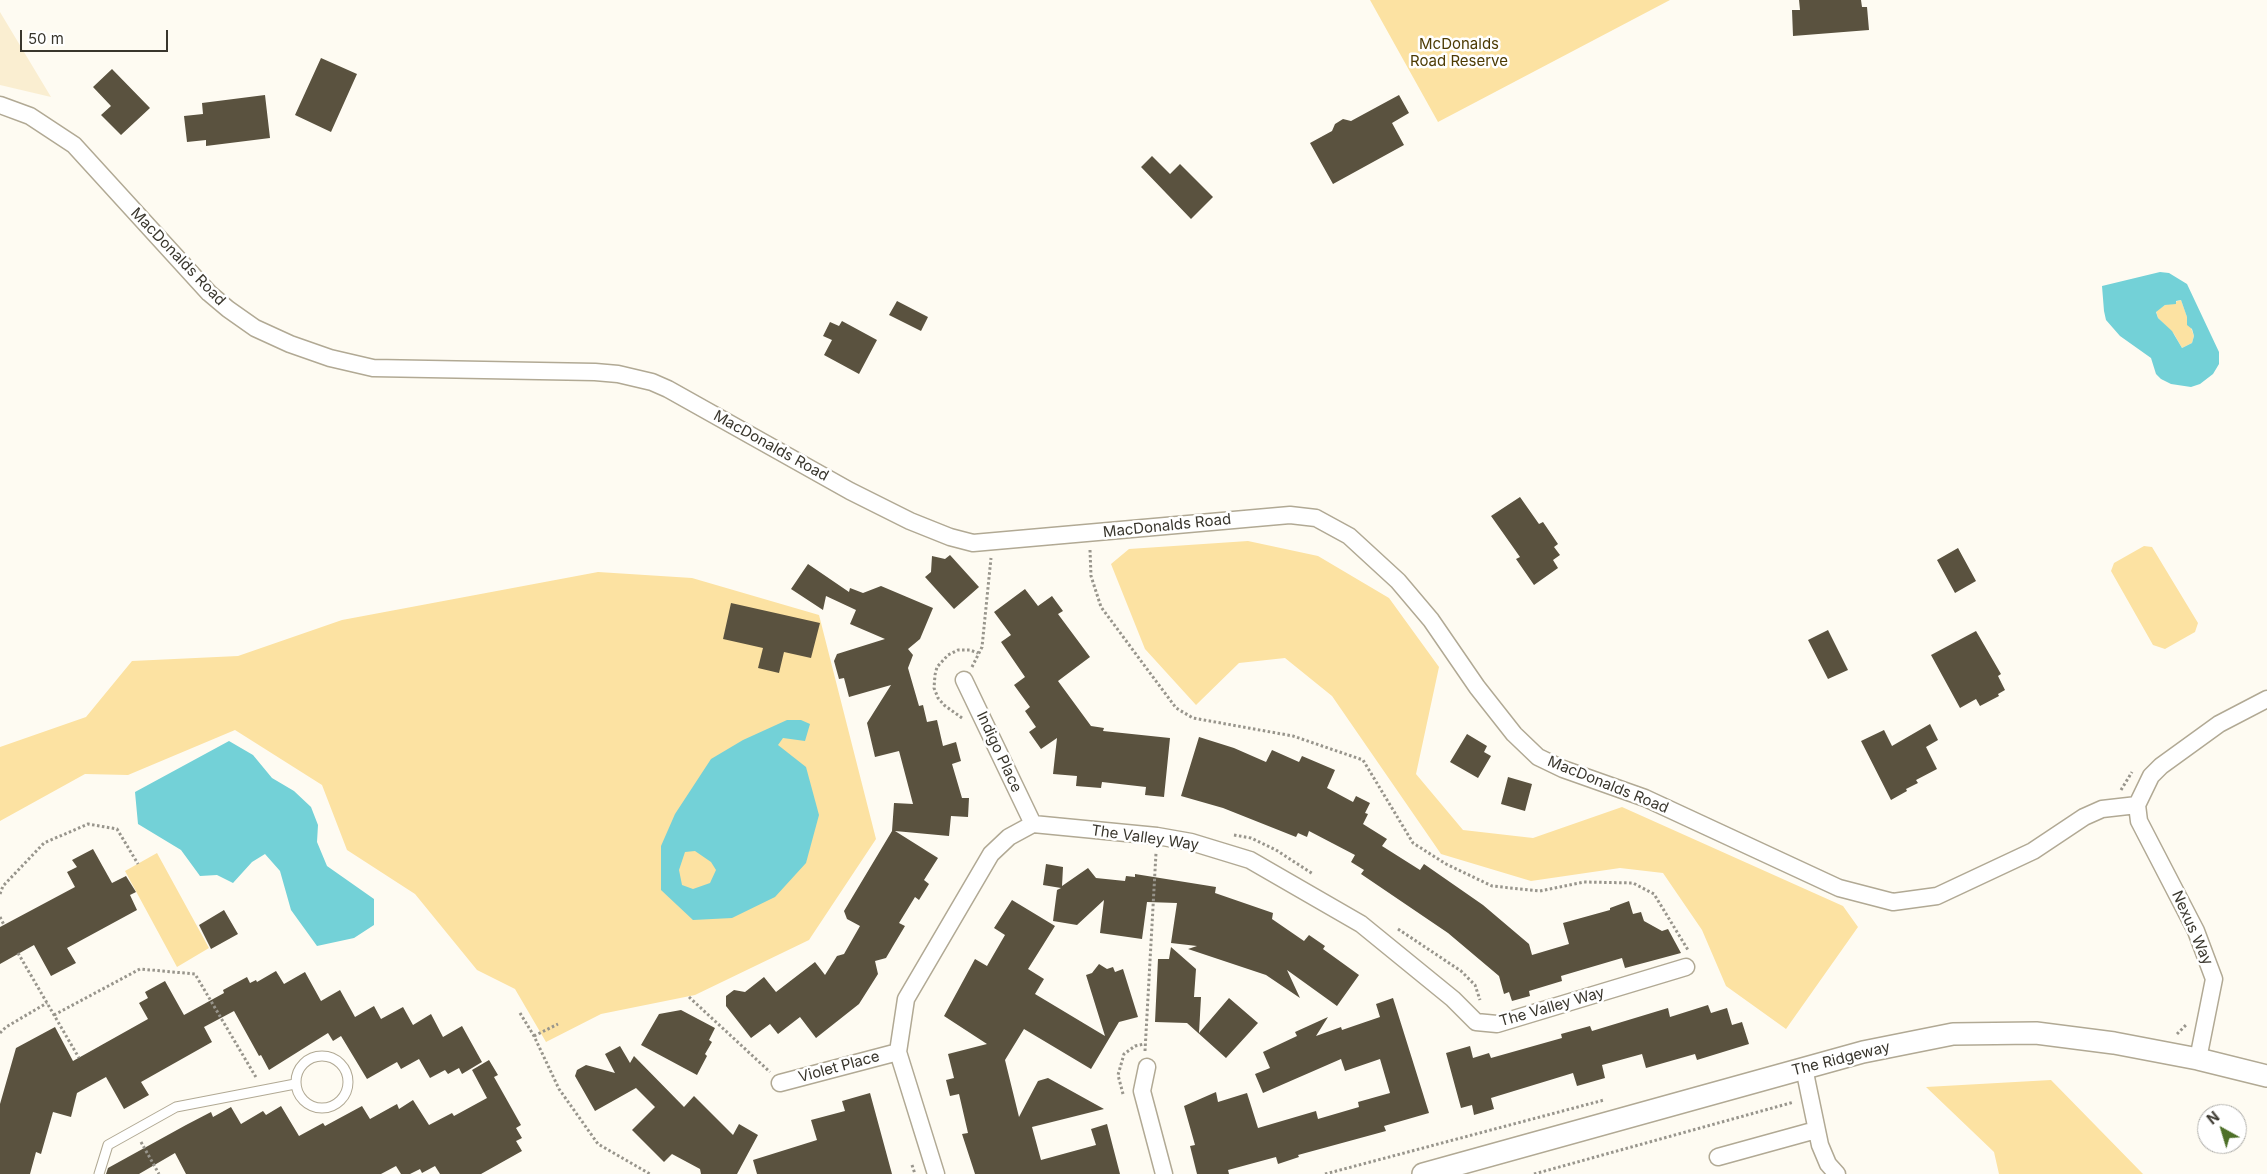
<!DOCTYPE html>
<style>
body{margin:0}
#map{position:relative;width:2267px;height:1174px;overflow:hidden;background:#fefbf2;font-family:Inter,sans-serif}
canvas{display:block}
.north{position:absolute;left:2197px;top:1104px;width:50px;height:50px;box-sizing:border-box;background:#fff;border:1px solid #b0afab;border-radius:50%;rotate:321deg;font-size:14px;font-weight:700;line-height:20px;text-align:center;color:#39362d}
.north::after{content:'';display:block;margin:auto;width:18px;height:22px;background:#4e7028;clip-path:polygon(50% 0,100% 100%,50% 72%,0 100%)}
.scale{position:absolute;left:20px;top:30px;width:148px;height:22px;box-sizing:border-box;border:2px solid #39362d;border-top:0;padding-left:6px;font-size:15px;line-height:18px;white-space:nowrap;color:#39362d;-webkit-text-stroke:4px #fff;paint-order:stroke}
</style>
<div id="map">
<canvas width="2267" height="1174"></canvas>
<div class="north">N</div>
<div class="scale">50 m</div>
</div>
<script>
const c = document.querySelector('canvas').getContext('2d');
c.lineJoin = 'round';
function fillPath(path, color) {
  c.fillStyle = color;
  c.fill(path, 'evenodd');
}
function toPath(rows) {
  const path = new Path2D();
  for (const r of rows) {
    if (r.length === 3) {
      path.moveTo(r[0] + r[2], r[1]);
      path.arc(r[0], r[1], r[2], 0, 2 * Math.PI);
      continue;
    }
    path.moveTo(r[0], r[1]);
    for (let i = 2; i < r.length; i += 2) path.lineTo(r[i], r[i + 1]);
  }
  return path;
}
function stroke(path, color, width, dash) {
  c.strokeStyle = color;
  c.lineWidth = width;
  c.lineCap = dash ? 'butt' : 'round';
  c.setLineDash(dash || []);
  c.stroke(path);
}
function drawText(font, color, halo, rows, align = 'center') {
  c.font = font + ' Inter,sans-serif';
  c.lineWidth = 5;
  c.setLineDash([]);
  c.textBaseline = 'middle';
  c.strokeStyle = halo;
  c.fillStyle = color;
  for (const [text, x, y, turn = 0] of rows) {
    c.save();
    c.translate(x, y);
    c.rotate((+turn || 0) * Math.PI / 180);
    c.textAlign = isNaN(turn) ? turn : align;
    if (halo) c.strokeText(text, 0, 0);
    c.fillText(text, 0, 0);
    c.restore();
  }
}
fillPath(toPath([
 [0,12,51,97,0,85]
]), '#faeed1');
fillPath(toPath([
 [1370,0,1670,0,1438,122],
 [2181,300,2194,336,2192,343,2182,348,2174,334,2158,318,2156,311,2165,305],
 [1248,541,1318,556,1389,598,1439,667,1416,774,1463,830,1533,838,1622,807,1843,906,1858,927,1786,1029,1726,986,1702,930,1663,873,1620,868,1531,881,1441,854,1332,696,1285,658,1239,663,1196,705,1145,649,1111,564,1129,549],
 [2144,546,2152,547,2198,623,2195,632,2165,649,2153,645,2111,571,2114,563],
 [598,572,692,578,819,615,876,839,809,940,695,995,601,1014,546,1042,515,989,477,970,415,894,347,850,322,785,235,730,128,775,85,774,0,821,0,747,86,717,132,661,238,656,342,620],
 [157,853,209,948,177,967,125,871],
 [2051,1080,2143,1174,1999,1174,1994,1152,1926,1087]
]), '#fce2a2');
fillPath(toPath([
 [2160,272,2169,273,2187,284,2219,352,2219,364,2213,374,2200,384,2191,387,2171,384,2161,379,2156,374,2151,358,2120,336,2106,320,2104,311,2102,286],
 [2181,300,2187,317,2187,325,2192,329,2194,336,2192,343,2182,348,2172,331,2158,318,2156,312,2165,305,2176,304,2176,301],
 [787,720,801,720,810,724,805,741,783,738,778,745,806,767,819,815,806,863,775,897,732,918,693,920,661,890,661,846,675,814,711,759,743,740],
 [695,851,711,862,716,870,710,883,693,889,682,885,679,870,685,852],
 [229,741,253,755,272,778,294,791,311,807,318,825,317,842,327,866,374,899,374,925,354,938,317,946,291,910,280,871,265,854,252,862,233,883,217,875,200,876,181,850,138,824,135,792]
]), '#73d1d7');
fillPath(toPath([
 [1799,0,1861,0,1862,7,1867,7,1869,30,1793,36,1792,10,1800,10],
 [321,58,357,74,331,132,295,115],
 [112,69,150,108,121,135,101,115,111,106,93,87],
 [265,95,270,138,206,146,206,140,187,142,184,116,203,114,202,103],
 [1399,95,1409,113,1392,123,1404,145,1333,184,1310,143,1332,131,1335,124,1343,119,1351,121],
 [1152,156,1170,174,1180,164,1213,197,1191,219,1141,167],
 [897,301,928,317,921,331,889,315],
 [842,321,877,340,859,374,824,355,832,340,823,336,830,322,839,326],
 [1520,497,1539,524,1543,522,1558,544,1554,547,1560,555,1553,560,1558,568,1534,585,1516,559,1520,557,1491,516],
 [1958,548,1976,581,1955,593,1937,560],
 [950,555,979,587,954,609,925,577,931,572,932,556,945,559],
 [808,564,849,592,850,588,863,593,881,586,933,608,920,639,908,649,913,655,908,668,919,706,923,705,927,722,937,720,943,746,956,742,961,761,952,764,962,798,969,798,968,817,951,816,949,836,895,831,938,858,924,880,929,884,919,900,915,897,899,923,905,926,893,946,886,958,875,961,878,974,859,1004,816,1038,800,1017,778,1034,770,1024,751,1038,726,1006,726,996,734,990,745,992,764,977,776,992,815,962,825,975,837,956,844,954,860,926,847,919,844,911,892,831,894,803,913,804,899,751,875,757,867,723,891,685,849,697,844,678,839,679,834,661,837,654,885,639,850,624,856,610,826,596,823,610,791,589],
 [1025,589,1038,606,1052,596,1063,611,1058,614,1090,657,1058,681,1091,726,1104,728,1103,731,1170,738,1164,797,1145,795,1146,787,1102,782,1101,788,1076,786,1077,776,1053,774,1057,738,1041,749,1029,732,1036,727,1025,711,1030,707,1014,685,1025,677,1001,642,1011,635,994,612],
 [731,603,820,623,811,658,784,652,779,673,758,668,763,648,723,639],
 [1828,630,1848,670,1828,679,1808,640],
 [1976,631,2001,674,1998,676,2005,690,1998,694,1999,696,1980,706,1976,699,1960,708,1931,655],
 [1930,724,1938,740,1926,747,1937,769,1916,780,1918,783,1906,789,1907,791,1891,800,1861,741,1884,730,1892,746],
 [1467,734,1487,746,1484,752,1491,756,1478,778,1450,762],
 [1199,737,1234,748,1266,762,1272,750,1299,762,1302,756,1335,770,1327,788,1353,802,1356,796,1370,803,1365,813,1368,814,1363,824,1387,839,1382,846,1420,870,1424,864,1483,905,1529,944,1532,955,1569,944,1563,923,1610,910,1610,908,1629,901,1633,914,1641,912,1644,921,1662,931,1668,929,1681,953,1625,968,1622,958,1561,976,1562,981,1529,991,1530,996,1512,1001,1509,992,1504,994,1499,976,1448,933,1361,874,1364,870,1351,862,1355,855,1309,831,1307,837,1298,833,1296,837,1223,808,1181,796],
 [1508,777,1532,784,1525,811,1501,804],
 [93,849,112,883,126,876,136,892,130,895,137,910,67,948,76,963,51,976,34,945,0,964,0,927,75,887,67,872,77,867,72,860],
 [1046,864,1063,867,1062,886,1088,868,1096,878,1125,881,1126,876,1135,877,1135,874,1216,887,1215,893,1273,913,1272,919,1304,941,1309,935,1325,946,1323,949,1359,975,1337,1006,1287,970,1300,998,1266,975,1188,949,1197,946,1171,943,1177,903,1147,902,1142,939,1100,933,1104,900,1077,925,1053,921,1057,890,1061,888,1043,885],
 [1012,900,1055,926,1028,969,1044,979,1035,994,1105,1036,1086,975,1092,973,1099,964,1107,969,1113,967,1115,972,1123,969,1138,1017,1119,1022,1091,1069,1024,1029,1005,1060,1019,1117,1038,1081,1048,1078,1104,1109,1032,1127,1041,1160,1096,1145,1091,1129,1107,1124,1120,1174,975,1174,962,1134,968,1133,959,1094,950,1096,946,1080,954,1078,948,1054,987,1044,944,1016,975,959,987,966,1005,935,994,928],
 [224,910,238,934,211,949,199,925],
 [1171,947,1196,969,1194,997,1201,997,1199,1033,1229,998,1258,1023,1226,1058,1187,1023,1155,1022,1158,959,1169,959],
 [276,971,284,984,305,972,321,1001,340,990,355,1017,374,1006,381,1019,403,1007,413,1025,431,1014,443,1037,462,1026,482,1062,462,1074,459,1068,448,1074,445,1070,430,1078,419,1059,401,1069,397,1062,367,1079,341,1036,333,1041,328,1033,269,1070,261,1055,259,1056,234,1011,204,1027,212,1042,141,1082,149,1095,124,1109,106,1077,77,1093,71,1117,53,1112,41,1154,36,1152,30,1174,0,1174,0,1104,16,1048,55,1027,73,1061,148,1019,139,1003,148,998,145,992,165,981,184,1015,224,993,223,990,247,977,250,983,256,980,257,982],
 [1393,998,1429,1113,1384,1126,1386,1131,1298,1155,1299,1157,1278,1164,1276,1157,1228,1170,1229,1174,1197,1174,1190,1146,1195,1145,1184,1106,1216,1092,1218,1102,1247,1093,1258,1128,1316,1111,1318,1119,1359,1107,1358,1102,1390,1093,1380,1059,1345,1071,1341,1059,1263,1093,1255,1074,1270,1068,1263,1052,1297,1036,1295,1032,1328,1017,1316,1036,1341,1027,1342,1030,1380,1017,1376,1004],
 [1708,1005,1711,1013,1727,1008,1732,1025,1742,1022,1749,1044,1697,1060,1695,1054,1646,1068,1642,1054,1602,1065,1605,1078,1577,1086,1573,1073,1491,1098,1494,1109,1474,1115,1472,1105,1461,1108,1446,1053,1470,1046,1473,1058,1489,1053,1491,1058,1562,1038,1561,1034,1590,1026,1592,1031,1668,1008,1670,1017],
 [681,1010,715,1028,709,1040,712,1042,705,1054,707,1056,697,1075,641,1045,659,1014],
 [620,1046,630,1063,634,1056,684,1107,694,1096,733,1135,739,1124,758,1135,737,1174,701,1174,700,1169,672,1154,664,1162,632,1130,655,1107,636,1088,595,1111,575,1076,577,1070,586,1065,615,1073,605,1054],
 [489,1060,498,1075,494,1077,521,1125,516,1128,522,1138,516,1141,522,1151,481,1174,440,1174,435,1166,422,1173,420,1169,410,1174,401,1174,396,1166,381,1174,186,1174,175,1153,139,1174,106,1174,108,1168,186,1125,211,1112,213,1117,231,1107,241,1124,263,1111,266,1115,281,1106,299,1136,323,1123,325,1126,362,1106,370,1119,397,1104,399,1109,413,1100,429,1125,452,1113,454,1116,487,1098,472,1070],
 [870,1093,892,1174,757,1174,753,1160,817,1140,811,1120,845,1111,842,1101]
]), '#5a523f');
const service = toPath([
 [322,1082,26],
 [99,1174,108,1145,176,1107,295,1084]
]);
const minor = toPath([
 [0,105,30,116,74,145,209,293,228,309,255,328,290,344,330,358,373,368,595,372,618,374,652,382,668,389,850,491,910,521,950,537,973,543,1290,515,1316,518,1349,536,1398,581,1431,620,1477,687,1514,734,1538,757,1563,769,1645,798,1839,888,1893,902,1937,896,2033,851,2084,817,2102,809,2137,805],
 [964,680,1033,824],
 [2137,805,2139,821,2196,931,2214,979,2198,1059],
 [2137,805,2151,776,2161,766,2219,724,2267,699],
 [1147,1067,1142,1091,1164,1174],
 [1804,1068,1820,1145,1828,1164,1837,1174],
 [780,1083,898,1052],
 [1718,1157,1816,1130],
 [936,1174,898,1052,906,999,991,854,1009,837,1033,824,1157,836,1191,842,1250,860,1361,924,1453,999,1476,1022,1497,1024,1686,967]
]);
const tertiary = toPath([
 [1423,1174,1863,1052,1953,1034,2036,1033,2114,1043,2198,1059,2267,1076]
]);
stroke(service, '#b1a994', 11);
stroke(minor, '#b1a994', 19);
stroke(tertiary, '#b1a994', 24);
stroke(toPath([
 [1090,550,1091,576,1101,607,1176,708,1193,718,1293,736,1363,760,1413,843,1446,864,1492,886,1540,891,1584,882,1633,883,1654,894,1688,950],
 [972,667,982,647,991,558],
 [962,718,944,705,938,698,934,688,935,675,937,667,948,655,958,650,970,650,978,653],
 [2121,790,2132,772],
 [1234,835,1251,838,1276,850,1313,874],
 [0,894,3,886,44,843,88,824,117,829,138,864],
 [0,917,4,925],
 [1398,929,1461,971,1475,985,1480,1000],
 [18,953,79,1058],
 [689,997,770,1072],
 [520,1013,534,1036,559,1089,598,1144,650,1174],
 [54,1015,140,969,195,974,257,1079],
 [0,1033,6,1027,47,1003],
 [2177,1034,2186,1025],
 [534,1036,558,1024],
 [1145,1051,1156,853],
 [1123,1094,1118,1075,1124,1054,1135,1046,1144,1044],
 [141,1142,159,1174],
 [912,1165,915,1174],
 [1325,1174,1604,1100],
 [1534,1174,1794,1102]
]), '#98958c', 3, [2.5, 2.5]);
stroke(service, '#fff', 9);
stroke(minor, '#fff', 16);
stroke(tertiary, '#fff', 21);
drawText('15px', '#4d3b04', '#fff', [
 ["McDonalds",1459,44],
 ["Road Reserve",1459,61]
]);
drawText('15px', '#39362d', '#fff', [
 ["MacDonalds Road",178,257,46],
 ["MacDonalds Road",771,446,29],
 ["MacDonalds Road",1167,526,-6],
 ["Indigo Place",999,752,65],
 ["MacDonalds Road",1608,785,22],
 ["The Valley Way",1145,838,8],
 ["Nexus Way",2192,928,66],
 ["The Valley Way",1552,1007,-16],
 ["The Ridgeway",1841,1059,-14],
 ["Violet Place",839,1067,-15]
]);
</script>
